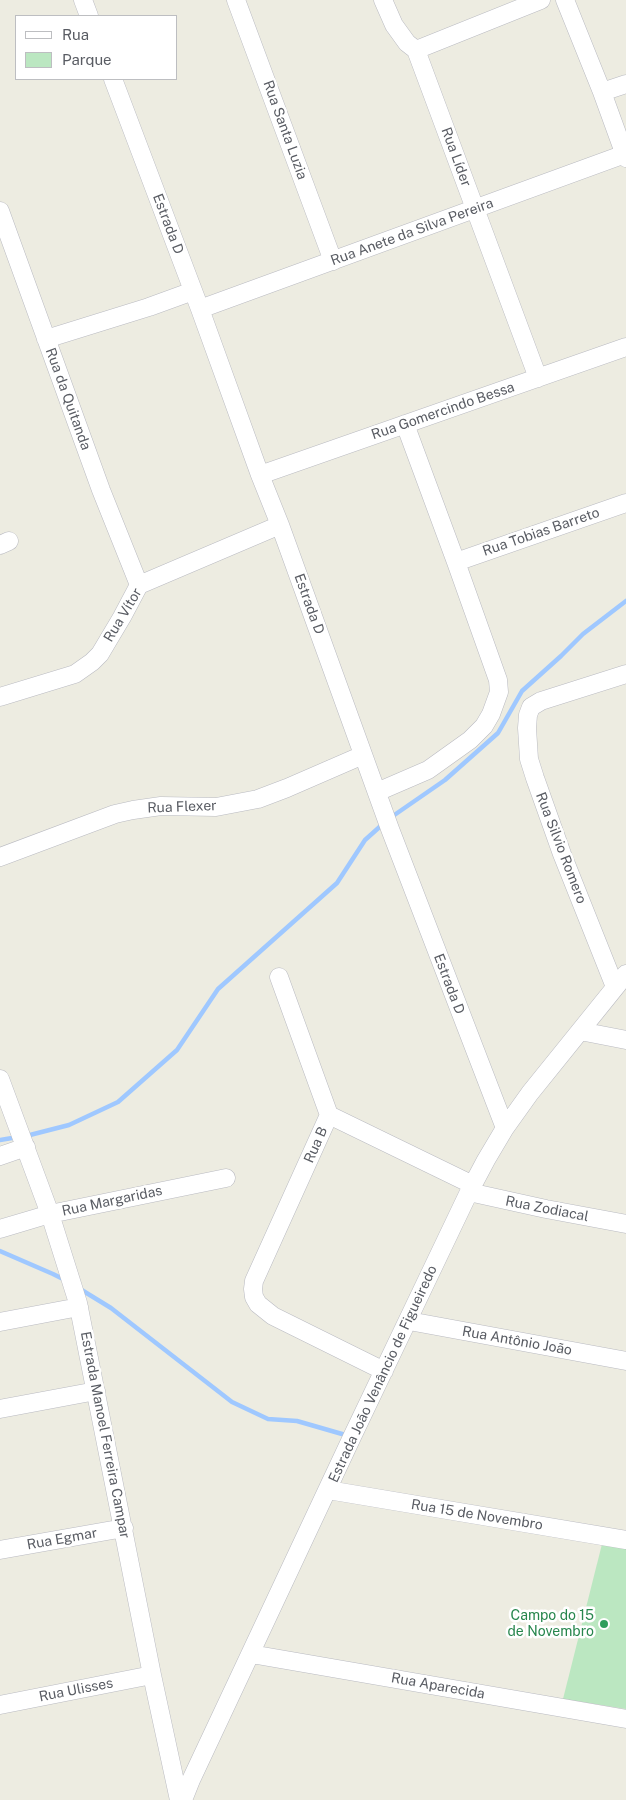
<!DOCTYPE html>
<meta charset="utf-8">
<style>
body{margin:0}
#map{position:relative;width:626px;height:1800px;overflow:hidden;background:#edece1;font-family:"Public Sans",sans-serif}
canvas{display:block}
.legend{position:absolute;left:15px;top:15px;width:162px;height:65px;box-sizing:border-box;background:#fff;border:1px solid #bdbec1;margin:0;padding:6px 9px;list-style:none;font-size:15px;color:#595c63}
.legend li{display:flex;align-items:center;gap:10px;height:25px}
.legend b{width:25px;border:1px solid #bdbec1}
</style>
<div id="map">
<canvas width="626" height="1800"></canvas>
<ul class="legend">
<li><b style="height:6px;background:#fff"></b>Rua</li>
<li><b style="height:14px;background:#bbe7c1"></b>Parque</li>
</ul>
</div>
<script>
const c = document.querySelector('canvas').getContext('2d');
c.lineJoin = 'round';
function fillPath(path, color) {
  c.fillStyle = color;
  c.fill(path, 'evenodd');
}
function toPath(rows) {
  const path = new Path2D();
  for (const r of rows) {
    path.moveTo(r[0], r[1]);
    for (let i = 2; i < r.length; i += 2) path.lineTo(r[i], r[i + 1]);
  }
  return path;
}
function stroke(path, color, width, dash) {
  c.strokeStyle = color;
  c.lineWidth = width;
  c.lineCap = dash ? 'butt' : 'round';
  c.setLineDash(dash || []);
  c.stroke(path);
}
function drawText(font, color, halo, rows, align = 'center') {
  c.font = font + ' "Public Sans",sans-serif';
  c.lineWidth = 5;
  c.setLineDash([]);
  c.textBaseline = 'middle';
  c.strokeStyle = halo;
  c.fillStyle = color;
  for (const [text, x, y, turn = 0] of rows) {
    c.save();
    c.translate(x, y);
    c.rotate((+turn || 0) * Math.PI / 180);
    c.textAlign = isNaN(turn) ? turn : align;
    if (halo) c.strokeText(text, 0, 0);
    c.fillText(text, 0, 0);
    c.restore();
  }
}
fillPath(toPath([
 [602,1544,626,1548,626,1709,563,1699]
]), '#bbe7c1');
stroke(toPath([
 [390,818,445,780,498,733,522,691,561,656,583,634,626,601],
 [26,1136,69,1125,118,1102,177,1050,218,989,337,883,365,840,384,823],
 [0,1140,18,1137],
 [0,1251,53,1274,65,1280],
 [80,1289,111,1308,232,1402,268,1419,297,1421,349,1436]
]), '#9fc8ff', 4.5);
const minor = toPath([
 [83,0,89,16],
 [236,0,333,261],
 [383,0,394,25,407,43,416,50,538,378],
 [565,0,602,92,626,158],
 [416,50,541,0],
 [113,79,200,309,260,475,280,525,390,829,505,1128],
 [602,92,626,84],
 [0,211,101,490,139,585],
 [200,309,625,154],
 [46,339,149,307,193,291],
 [260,475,626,347],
 [0,545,9,541],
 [456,562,626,503],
 [0,697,75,674,92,662,100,654,122,617,139,585,280,525],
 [377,792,428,770,470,740,484,726,491,714,499,692,498,680,456,562,405,424],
 [0,857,115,814,133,810,161,806,216,807,258,799,287,788,363,755],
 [279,977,329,1115,254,1281,253,1289,254,1297,258,1304,273,1316,384,1371],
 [615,987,562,854,535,778,529,759,527,728,528,715,531,707,541,701,626,674],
 [580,1031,626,1040],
 [0,1079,50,1214,78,1303,152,1675,179,1800],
 [329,1115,473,1185],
 [0,1156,26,1147],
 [469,1192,546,1209,626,1224],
 [0,1229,50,1214,226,1178],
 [409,1321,626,1361],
 [0,1322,79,1307],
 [0,1409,96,1391],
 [328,1490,626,1540],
 [0,1550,124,1528],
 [251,1654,626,1719],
 [0,1705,152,1675],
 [183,1800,191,1780,352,1437,469,1192,486,1160,505,1128,530,1093,626,974]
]);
stroke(minor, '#b9bac1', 19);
stroke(minor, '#fff', 18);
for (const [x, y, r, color] of [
 [604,1624,5,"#2e9e5b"]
]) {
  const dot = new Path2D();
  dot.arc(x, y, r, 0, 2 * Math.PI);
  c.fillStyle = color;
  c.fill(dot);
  stroke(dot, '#fff', 2);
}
drawText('14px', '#595c63', '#fff', [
 ["Rua Santa Luzia",285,130,70],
 ["Rua Líder",456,157,70],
 ["Estrada D",168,224,69],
 ["Rua Anete da Silva Pereira",412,232,-20],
 ["Rua da Quitanda",68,399,70],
 ["Rua Gomercindo Bessa",443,411,-19],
 ["Rua Tobias Barreto",541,532,-19],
 ["Estrada D",309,604,70],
 ["Rua Vítor",123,615,-59],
 ["Rua Flexer",182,807,-2],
 ["Rua Silvio Romero",561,848,69],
 ["Estrada D",449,984,69],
 ["Rua B",316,1145,-66],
 ["Rua Margaridas",112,1201,-12],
 ["Rua Zodiacal",547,1209,11],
 ["Rua Antônio João",517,1341,10],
 ["Estrada João Venâncio de Figueiredo",383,1374,-65],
 ["Estrada Manoel Ferreira Campar",105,1435,79],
 ["Rua 15 de Novembro",477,1515,9],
 ["Rua Egmar",62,1539,-10],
 ["Rua Aparecida",438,1686,10],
 ["Rua Ulisses",76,1690,-11]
]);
drawText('14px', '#27864d', '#fff', [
 ["Campo do 15",594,1616],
 ["de Novembro",594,1632]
], 'right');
</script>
